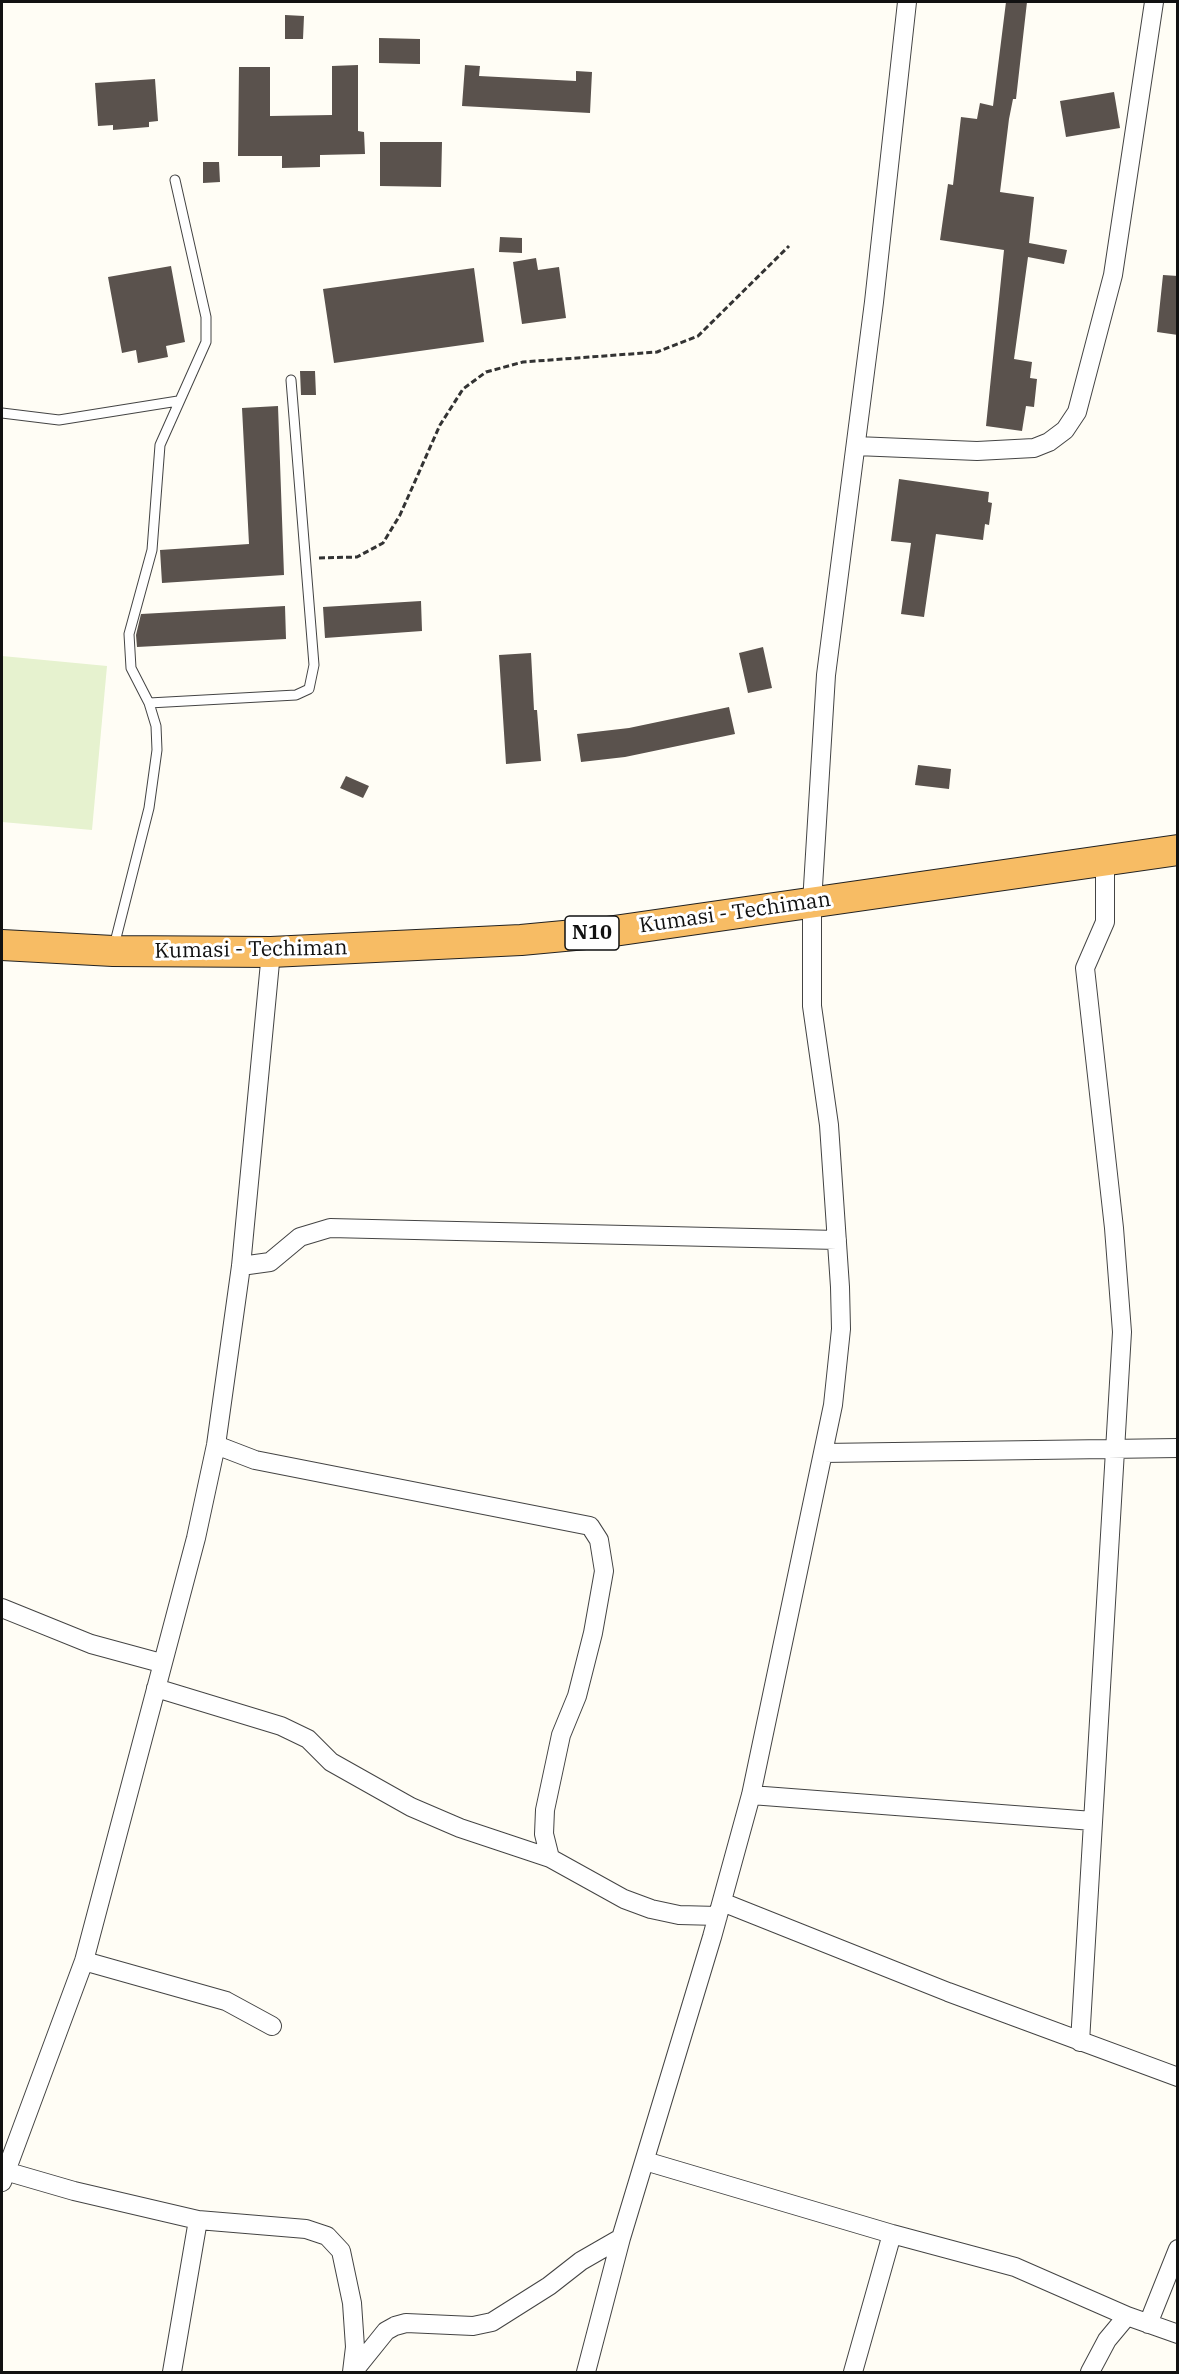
<!DOCTYPE html>
<style>
body{margin:0}
#map{position:relative;width:1179px;height:2374px;overflow:hidden;background:#fffdf5;font-family:"IBM Plex Serif",serif}
canvas{display:block}
.frame{position:absolute;inset:0;border:3px solid #111;pointer-events:none}
</style>
<div id="map">
<canvas width="1179" height="2374"></canvas>
<div class="frame"></div>
</div>
<script>
const c = document.querySelector('canvas').getContext('2d');
c.lineJoin = 'round';
function fillPath(path, color) {
  c.fillStyle = color;
  c.fill(path, 'evenodd');
}
function toPath(rows) {
  const path = new Path2D();
  for (const r of rows) {
    path.moveTo(r[0], r[1]);
    for (let i = 2; i < r.length; i += 2) path.lineTo(r[i], r[i + 1]);
  }
  return path;
}
function stroke(path, color, width, dash) {
  c.strokeStyle = color;
  c.lineWidth = width;
  c.lineCap = dash ? 'butt' : 'round';
  c.setLineDash(dash || []);
  c.stroke(path);
}
function drawText(font, color, halo, rows, align = 'center') {
  c.font = font + ' "IBM Plex Serif",serif';
  c.lineWidth = 6;
  c.setLineDash([]);
  c.textBaseline = 'middle';
  c.strokeStyle = halo;
  c.fillStyle = color;
  for (const [text, x, y, turn = 0] of rows) {
    c.save();
    c.translate(x, y);
    c.rotate((+turn || 0) * Math.PI / 180);
    c.textAlign = isNaN(turn) ? turn : align;
    if (halo) c.strokeText(text, 0, 0);
    c.fillText(text, 0, 0);
    c.restore();
  }
}
fillPath(toPath([
 [2,656,107,666,92,830,2,822]
]), '#e6f2cf');
fillPath(toPath([
 [1006,2,1027,2,1016,99,1013,99,1009,119,1000,192,1034,197,1029,243,1067,250,1064,264,1028,257,1014,359,1032,362,1030,378,1037,379,1034,407,1026,406,1022,431,986,426,1004,250,940,240,948,184,953,185,961,117,977,119,980,103,993,106],
 [285,15,304,16,303,39,285,39],
 [379,38,420,39,420,64,379,63],
 [358,65,358,131,364,132,365,154,320,155,320,167,282,168,282,156,238,156,239,67,270,67,270,116,332,115,332,66],
 [465,65,480,66,479,76,576,81,576,71,592,72,590,113,462,106],
 [155,79,158,121,149,122,149,127,113,130,113,125,98,126,95,83],
 [1114,92,1120,128,1066,137,1060,101],
 [380,142,442,142,441,187,380,186],
 [203,162,219,162,220,182,203,183],
 [500,237,522,238,522,253,499,252],
 [536,258,538,270,559,267,566,318,522,324,513,262],
 [171,266,185,342,166,346,168,357,138,363,136,350,122,353,108,277],
 [474,268,484,342,334,363,323,289],
 [1163,275,1178,276,1178,335,1157,332],
 [300,371,315,371,316,395,301,395],
 [278,406,284,575,162,583,160,550,249,544,242,408],
 [899,479,989,492,988,502,992,503,989,525,985,524,983,540,936,534,924,617,901,614,911,543,891,541],
 [421,601,422,631,325,638,323,607],
 [285,606,286,639,137,647,136,635,141,614],
 [763,647,772,688,748,693,739,653],
 [531,653,534,710,537,710,541,761,506,764,499,655],
 [729,707,735,734,625,757,581,762,577,734,629,728],
 [918,765,951,769,949,789,915,785],
 [346,776,369,786,363,798,340,788]
]), '#5a524d');
const service = toPath([
 [2,413,59,420,178,401],
 [149,703,296,695,309,689,314,665,291,380],
 [114,946,149,808,157,750,156,726,149,703,131,668,129,634,152,550,160,445,206,342,206,317,175,180]
]);
const minor = toPath([
 [856,446,977,451,1034,448,1049,442,1065,430,1077,412,1113,275,1154,2],
 [241,1266,270,1262,300,1237,330,1228,837,1240],
 [216,1445,255,1460,590,1526,599,1540,604,1571,593,1633,577,1696,561,1735,545,1810,544,1834,550,1858],
 [823,1453,1178,1448],
 [2,1608,91,1644,161,1663],
 [156,1688,281,1726,308,1739,331,1762,411,1807,460,1828,550,1858,624,1899,651,1909,679,1915,718,1916],
 [751,1795,1093,1821],
 [722,1902,948,1992,1178,2077],
 [84,1961,226,2001,272,2026],
 [1080,2042,1122,1332,1114,1228,1085,968,1105,922,1105,861],
 [645,2161,892,2234,1015,2267,1127,2316,1178,2334],
 [5,2171,74,2191,198,2220,306,2229,327,2236,341,2251,352,2303,355,2347,352,2372],
 [2,2182,84,1961,196,1538,216,1445,241,1266,271,952],
 [1148,2324,1178,2249],
 [172,2372,198,2220],
 [353,2372,386,2331,395,2326,406,2323,473,2326,492,2322,549,2286,581,2261,621,2238],
 [586,2372,621,2238,712,1937,751,1795,833,1405,841,1329,840,1287,829,1125,812,1006,812,903,826,675,874,302,907,2],
 [853,2372,892,2234],
 [1090,2372,1107,2340,1127,2316]
]);
const trunk = toPath([
 [2,945,113,951,271,952,521,940,607,932,1178,850]
]);
stroke(service, '#444', 11);
stroke(minor, '#444', 20);
stroke(trunk, '#222', 32);
stroke(toPath([
 [319,558,357,557,383,543,400,515,440,425,463,389,486,372,523,362,657,352,698,336,789,246]
]), '#333', 3, [6, 3]);
stroke(service, '#fff', 9);
stroke(minor, '#fff', 18);
stroke(trunk, '#f7bc64', 30);
for (const [x, y, w] of [
 [592,933,54]
]) {
  const box = new Path2D();
  box.roundRect(x - w / 2, y - 17, w, 34, 4.5);
  c.fillStyle = '#fff';
  c.fill(box);
  stroke(box, '#111', 1.5);
}
drawText('bold 20px', '#111', null, [
 ["N10",592,933]
]);
drawText('21px', '#111', '#fff', [
 ["Kumasi - Techiman",735,913,-8],
 ["Kumasi - Techiman",251,950,-1]
]);
</script>
